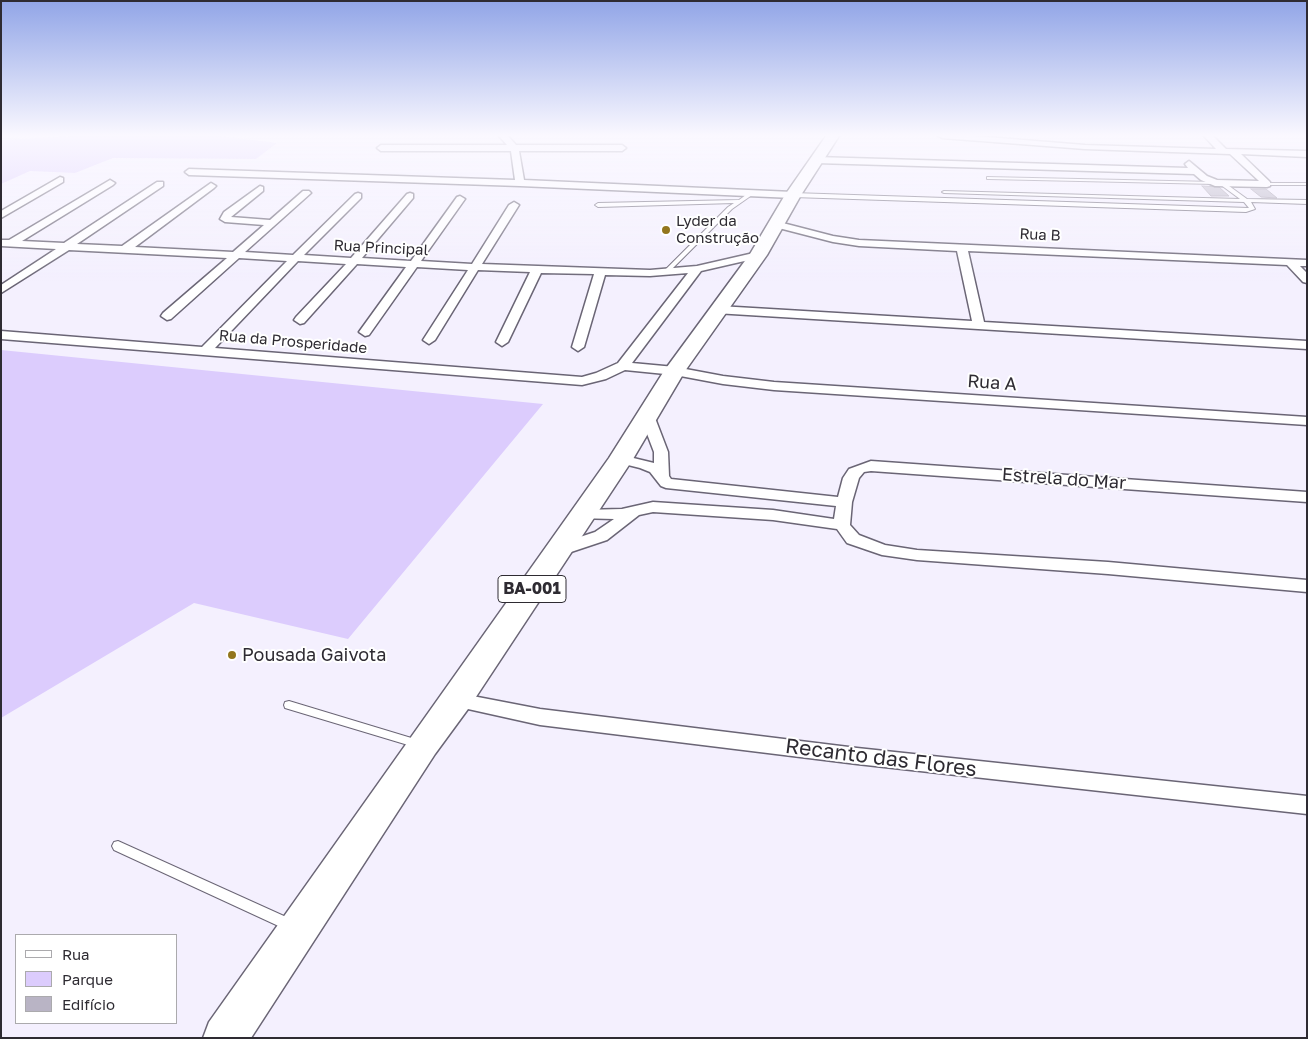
<!DOCTYPE html>
<meta charset="utf-8">
<style>
body{margin:0}
#map{position:relative;width:1308px;height:1039px;overflow:hidden;background:#f4f0fe;font-family:"Golos Text",sans-serif}
canvas{display:block}
.frame{position:absolute;inset:0;border:2px solid #2e2b32;pointer-events:none}
.legend{position:absolute;left:15px;top:934px;width:162px;height:90px;box-sizing:border-box;background:#fff;border:1px solid #abaaad;margin:0;padding:6px 9px;list-style:none;font-size:15px;color:#2e2b32}
.legend li{display:flex;align-items:center;gap:10px;height:25px}
.legend b{width:25px;border:1px solid #abaaad}
</style>
<div id="map">
<canvas width="1308" height="1039"></canvas>
<div class="frame"></div>
<ul class="legend">
<li><b style="height:6px;background:#fff"></b>Rua</li>
<li><b style="height:14px;background:#dcccfd"></b>Parque</li>
<li><b style="height:14px;background:#b9b4c5"></b>Edifício</li>
</ul>
</div>
<script>
const c = document.querySelector('canvas').getContext('2d');
c.lineJoin = 'round';
function fillPath(path, color) {
  c.fillStyle = color;
  c.fill(path, 'evenodd');
}
function toPath(rows) {
  const path = new Path2D();
  for (const r of rows) {
    path.moveTo(r[0], r[1]);
    for (let i = 2; i < r.length; i += 2) path.lineTo(r[i], r[i + 1]);
  }
  return path;
}
function stroke(path, color, width, dash) {
  c.strokeStyle = color;
  c.lineWidth = width;
  c.lineCap = dash ? 'butt' : 'round';
  c.setLineDash(dash || []);
  c.stroke(path);
}
function drawText(font, color, halo, rows, align = 'center') {
  c.font = font + ' "Golos Text",sans-serif';
  c.lineWidth = 4;
  c.setLineDash([]);
  c.textBaseline = 'middle';
  c.strokeStyle = halo;
  c.fillStyle = color;
  for (const [text, x, y, turn = 0] of rows) {
    c.save();
    c.translate(x, y);
    c.rotate((+turn || 0) * Math.PI / 180);
    c.textAlign = isNaN(turn) ? turn : align;
    if (halo) c.strokeText(text, 0, 0);
    c.fillText(text, 0, 0);
    c.restore();
  }
}
fillPath(toPath([
 [73,136,220,136,277,143,256,159,113,158,75,173,30,171,1,184,1,140],
 [1,350,543,404,348,639,194,603,1,718]
]), '#dcccfd');
const building = toPath([
 [1202,186,1219,187,1229,196,1211,196,1202,186],
 [1251,189,1266,189,1277,198,1261,197,1251,189]
]);
fillPath(building, '#b9b4c5');
stroke(building, '#9c96a7', 1);
const lane = toPath([
 [987,177,1215,182,1217,183,1215,184,989,179,987,179,987,177],
 [1221,183,1225,183,1247,199,1307,200,1307,204,1251,202,1255,209,1246,212,793,197,790,195,793,193,1249,208,1244,202,944,193,942,192,944,191,1240,199,1221,185,1221,183],
 [1265,183,1307,183,1307,185,1265,185,1265,183],
 [750,192,753,194,752,195,732,209,668,273,666,274,664,273,664,271,728,207,734,203,598,207,595,205,598,203,739,200,750,192],
 [289,701,418,740,422,741,424,744,422,747,418,748,285,708,284,705,285,702,289,701],
 [118,841,295,921,297,925,295,929,290,931,285,929,114,850,112,846,114,842,118,841]
]);
const street = toPath([
 [499,136,508,136,516,145,622,145,626,148,622,151,519,151,524,180,793,192,798,195,793,198,520,186,189,175,185,172,189,169,515,180,511,151,381,151,377,148,381,145,507,145,499,136],
 [938,136,975,136,1085,145,1216,149,1204,136,1213,136,1226,149,1307,151,1307,157,1241,154,1270,182,1270,186,1267,187,1215,186,1201,180,1194,174,816,163,812,160,816,157,1188,168,1185,164,1189,161,1207,176,1217,180,1259,181,1230,154,1085,149,942,138,938,136],
 [60,177,63,178,63,182,1,218,1,211,60,177],
 [110,180,115,183,113,185,22,241,64,243,157,182,163,182,163,186,77,244,122,246,211,183,216,186,214,188,135,247,233,252,264,225,225,222,220,219,224,212,260,186,263,187,263,191,231,217,270,220,303,191,309,191,311,193,245,252,293,255,355,194,358,193,361,194,361,198,304,255,351,258,407,194,410,193,413,194,413,198,362,258,411,261,457,197,460,196,465,199,421,261,472,264,509,205,514,202,519,205,482,264,650,270,697,266,758,252,762,253,763,255,762,257,701,271,632,363,675,367,723,376,774,382,1307,417,1307,425,774,390,723,384,675,375,625,370,606,379,582,385,1,339,1,331,202,347,287,261,239,258,171,319,167,320,161,316,163,313,227,258,69,250,1,293,1,285,56,249,1,246,1,240,9,240,110,180],
 [298,261,346,264,296,317,294,320,300,324,304,323,357,264,406,267,359,332,365,336,369,335,417,267,468,270,423,340,429,344,435,340,478,270,530,272,496,342,502,346,508,342,541,273,594,274,572,347,578,351,584,347,605,275,650,276,688,273,618,363,596,373,582,377,215,348,298,261],
 [775,221,833,236,859,240,1307,260,1307,266,1300,266,1307,273,1307,283,1303,282,1287,265,968,251,984,322,1307,341,1307,349,715,313,713,310,715,307,719,306,972,321,957,251,859,246,833,242,771,226,771,222,775,221],
 [648,414,653,415,655,418,668,452,669,476,671,479,838,497,843,478,849,469,871,461,1307,492,1307,502,871,471,864,472,859,478,852,502,850,525,859,535,885,545,917,550,1108,562,1307,580,1307,592,1108,574,917,560,882,555,847,543,837,529,773,520,653,512,639,515,607,540,565,554,559,555,553,554,551,550,553,546,595,532,614,519,576,518,574,515,576,512,582,510,622,509,653,502,773,510,834,519,836,506,666,488,661,486,650,472,640,468,616,462,614,459,616,456,621,455,654,463,654,452,641,418,643,415,648,414],
 [457,693,540,709,857,748,1307,796,1307,814,857,764,540,725,450,705,447,700,450,695,457,693]
]);
const primary = toPath([
 [826,136,839,136,801,195,767,255,685,371,633,459,468,709,435,754,251,1038,203,1038,209,1022,609,458,664,371,750,254,785,195,826,136]
]);
stroke(lane, '#6a6575', 2);
stroke(street, '#6a6575', 3);
stroke(primary, '#6a6575', 3);
fillPath(lane, '#fff');
fillPath(street, '#fff');
fillPath(primary, '#fff');
const sky = c.createLinearGradient(0, 0, 0, 282);
sky.addColorStop(0, '#91a5e7');
sky.addColorStop(0.48, '#faf8ff');
sky.addColorStop(1, '#faf8ff00');
c.fillStyle = sky;
c.fillRect(0, 0, 1308, 282);
for (const [x, y, r, color] of [
 [666,230,5,"#93761d"],
 [232,655,5,"#93761d"]
]) {
  const dot = new Path2D();
  dot.arc(x, y, r, 0, 2 * Math.PI);
  c.fillStyle = color;
  c.fill(dot);
  stroke(dot, '#fff', 2);
}
drawText('15px', '#2e2b32', '#fff', [
 ["Lyder da",676,221],
 ["Construção",676,238]
], 'left');
drawText('15px', '#2e2b32', '#fff', [
 ["Rua B",1040,235,3],
 ["Rua Principal",381,248,3],
 ["Rua da Prosperidade",293,342,5]
]);
for (const [x, y, w] of [
 [532,589,68]
]) {
  const box = new Path2D();
  box.roundRect(x - w / 2, y - 13.5, w, 27, 4);
  c.fillStyle = '#fff';
  c.fill(box);
  stroke(box, '#2e2b32', 1);
}
drawText('bold 16px', '#2e2b32', null, [
 ["BA-001",532,589]
]);
drawText('18px', '#2e2b32', '#fff', [
 ["Rua A",992,383,4],
 ["Estrela do Mar",1064,479,4]
]);
drawText('18px', '#2e2b32', '#fff', [
 ["Pousada Gaivota",242,655]
], 'left');
drawText('21px', '#2e2b32', '#fff', [
 ["Recanto das Flores",881,758,7]
]);
</script>
